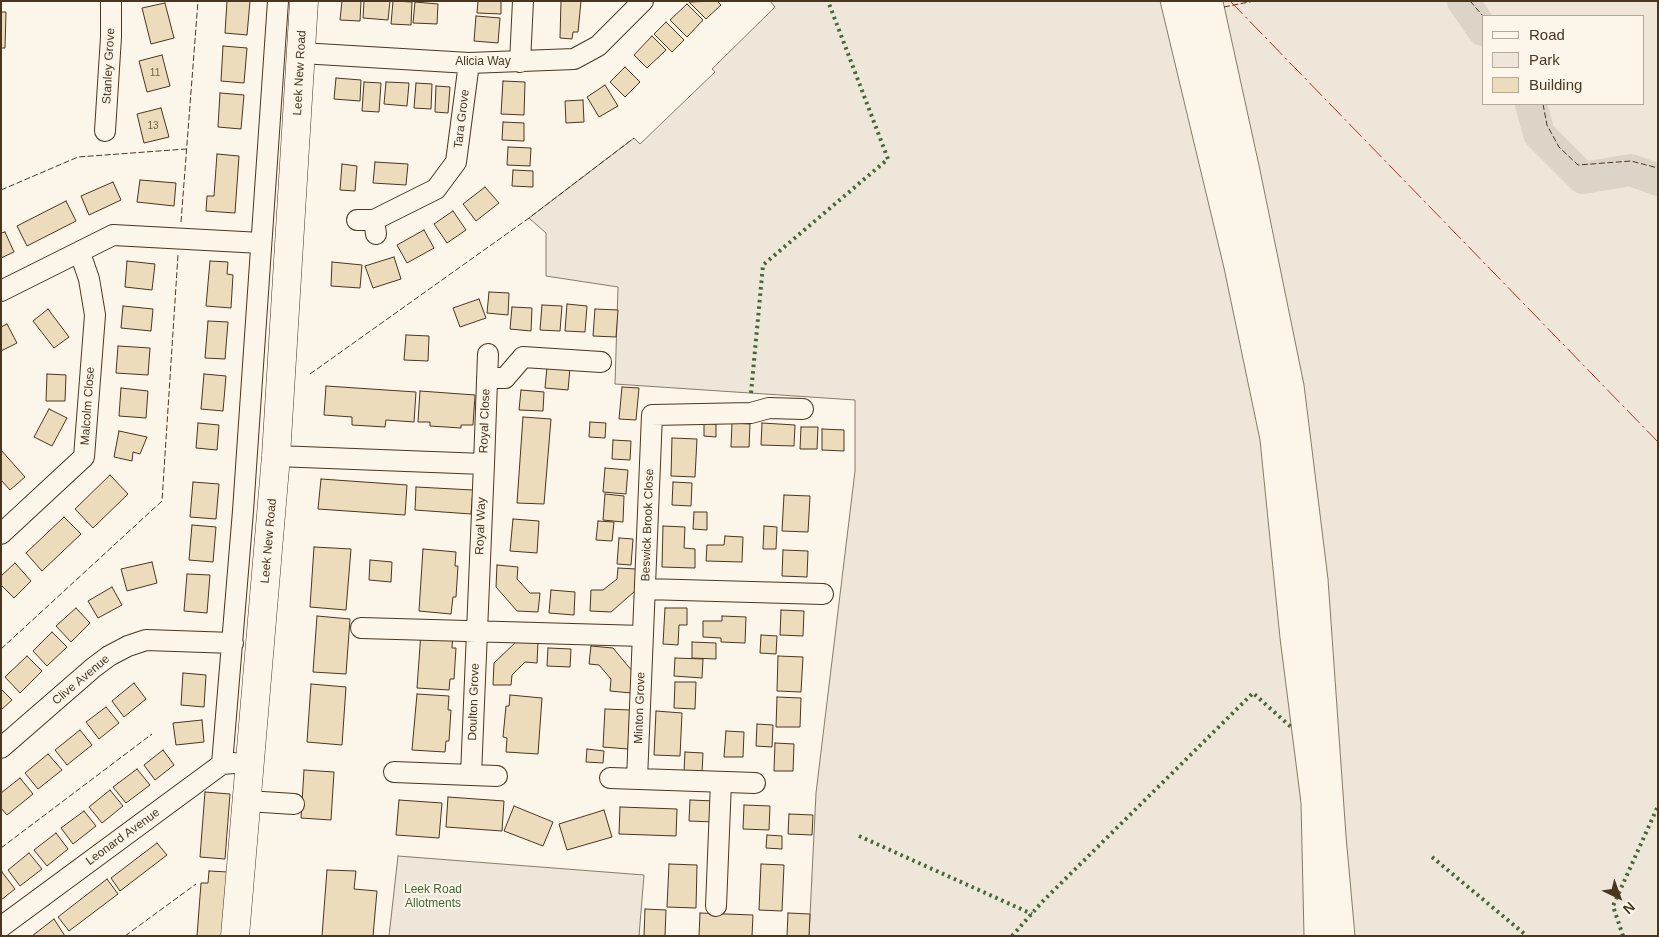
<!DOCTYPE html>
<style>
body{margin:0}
#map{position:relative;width:1659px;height:937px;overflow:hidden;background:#fbf6e9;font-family:Helvetica,sans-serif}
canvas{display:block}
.frame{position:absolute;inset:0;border:2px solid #4a3520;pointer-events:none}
.legend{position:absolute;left:1482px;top:15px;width:162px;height:90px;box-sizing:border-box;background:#fbf6e9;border:1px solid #b4a999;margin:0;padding:6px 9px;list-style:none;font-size:15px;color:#4a3520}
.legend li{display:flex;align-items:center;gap:10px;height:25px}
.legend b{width:25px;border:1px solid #b4a999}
.north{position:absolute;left:1594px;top:872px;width:50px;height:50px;-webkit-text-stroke:4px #fbf6e9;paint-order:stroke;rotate:138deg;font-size:14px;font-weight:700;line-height:20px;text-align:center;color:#4a3520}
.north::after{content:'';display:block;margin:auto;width:18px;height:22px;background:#4a3520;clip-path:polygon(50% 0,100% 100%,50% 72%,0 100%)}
</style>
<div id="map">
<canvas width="1659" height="937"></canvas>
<div class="frame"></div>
<ul class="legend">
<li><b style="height:6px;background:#fbf6e9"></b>Road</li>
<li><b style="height:14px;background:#ede6d9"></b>Park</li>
<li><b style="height:14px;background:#ecdcbc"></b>Building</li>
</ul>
<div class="north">N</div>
</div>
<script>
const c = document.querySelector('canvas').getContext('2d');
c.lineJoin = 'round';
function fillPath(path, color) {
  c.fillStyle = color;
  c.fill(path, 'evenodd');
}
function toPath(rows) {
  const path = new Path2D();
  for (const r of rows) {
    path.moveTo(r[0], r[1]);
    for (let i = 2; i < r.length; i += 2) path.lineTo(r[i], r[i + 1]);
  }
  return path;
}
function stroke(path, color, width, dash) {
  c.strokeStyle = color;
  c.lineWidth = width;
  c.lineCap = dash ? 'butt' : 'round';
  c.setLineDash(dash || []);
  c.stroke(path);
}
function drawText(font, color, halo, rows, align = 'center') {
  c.font = font + ' Helvetica,sans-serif';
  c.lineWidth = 4;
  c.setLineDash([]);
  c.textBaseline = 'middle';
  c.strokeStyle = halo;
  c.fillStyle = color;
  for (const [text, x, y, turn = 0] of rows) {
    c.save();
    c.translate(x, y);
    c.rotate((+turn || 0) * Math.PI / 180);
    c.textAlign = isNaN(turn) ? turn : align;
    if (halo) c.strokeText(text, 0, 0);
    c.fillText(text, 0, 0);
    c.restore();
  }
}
const green = toPath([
 [770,1,1160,1,1224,268,1260,440,1280,638,1301,803,1304,936,809,936,816,793,855,471,855,400,615,384,618,287,546,276,546,233,529,218,634,138,640,144,715,72,712,69,775,7,770,1],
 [1223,1,1658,1,1658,936,1355,936,1346,836,1328,579,1304,385,1260,170,1223,1],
 [1643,16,1643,104,1483,104,1483,16,1643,16],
 [398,856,644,875,639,936,389,936,398,856]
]);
fillPath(green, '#ede6d9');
stroke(green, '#887966', 1);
stroke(toPath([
 [1463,1,1483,30],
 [1531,104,1539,134,1583,178,1631,170,1658,180]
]), '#dcd4c6', 32);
const building = toPath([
 [227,1,250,1,247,35,225,33,227,1],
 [342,1,361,1,360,21,340,20,342,1],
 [364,1,390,1,388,20,363,18,364,1],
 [393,1,412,2,411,25,391,24,393,1],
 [478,1,501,1,501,14,477,13,478,1],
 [561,1,581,1,578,32,573,32,572,39,560,38,561,1],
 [717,1,721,5,706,19,689,2,717,1],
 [415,2,438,4,437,24,413,23,415,2],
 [165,3,174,38,151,44,142,8,165,3],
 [687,4,703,20,687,37,670,20,687,4],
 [1,12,6,12,5,48,1,48,1,12],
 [476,16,500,18,498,43,474,41,476,16],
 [666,22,684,40,672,52,654,34,666,22],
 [652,36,666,50,647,68,634,55,652,36],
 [223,46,247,48,244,83,221,81,223,46],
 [162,55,170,86,147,92,139,61,162,55],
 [625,67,640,82,625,97,610,82,625,67],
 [336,78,361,80,360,101,334,99,336,78],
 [503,81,525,82,524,115,501,114,503,81],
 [364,82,381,83,379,112,362,111,364,82],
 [386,82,409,83,407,106,384,104,386,82],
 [416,83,432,84,431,109,414,108,416,83],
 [605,85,618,106,599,117,587,97,605,85],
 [436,86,450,87,448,113,435,112,436,86],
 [220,93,244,95,241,129,218,127,220,93],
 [583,100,584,122,566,123,565,101,583,100],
 [161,108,169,137,144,143,137,114,161,108],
 [503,122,524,123,524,141,502,140,503,122],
 [508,147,531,148,530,166,507,165,508,147],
 [217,154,239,156,235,213,206,211,207,196,214,196,217,154],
 [375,162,408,164,406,185,373,183,375,162],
 [342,164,357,166,355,191,340,190,342,164],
 [513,170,533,171,533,187,512,186,513,170],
 [140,180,176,183,174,206,137,202,140,180],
 [113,182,121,200,89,215,81,196,113,182],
 [485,187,499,203,476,221,463,204,485,187],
 [66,201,76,221,27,246,17,226,66,201],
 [453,211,466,230,447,243,434,224,453,211],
 [424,230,434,248,407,263,397,245,424,230],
 [5,232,14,252,1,258,1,233,5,232],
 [394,257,401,279,373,288,365,266,394,257],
 [127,261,155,264,152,290,125,287,127,261],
 [210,261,228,262,227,274,233,275,231,308,206,306,210,261],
 [332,262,362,265,360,288,331,286,332,262],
 [489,292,509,293,508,315,487,313,489,292],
 [479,299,486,318,460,327,453,308,479,299],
 [567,304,587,306,585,332,565,331,567,304],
 [542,305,562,306,560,331,540,330,542,305],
 [123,306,153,309,151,331,121,328,123,306],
 [512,307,532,308,531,331,510,329,512,307],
 [48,309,69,337,54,348,33,321,48,309],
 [595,309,618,310,616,337,593,336,595,309],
 [208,321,228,322,225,359,205,358,208,321],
 [7,324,17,343,1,351,1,327,7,324],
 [406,335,429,336,428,361,404,360,406,335],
 [118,346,150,348,148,375,116,373,118,346],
 [547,367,570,368,568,390,545,388,547,367],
 [47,374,66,375,65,401,46,401,47,374],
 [204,374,226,376,223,411,201,409,204,374],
 [326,386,416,392,414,422,386,420,385,427,352,425,352,417,324,415,326,386],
 [622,387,639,388,636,420,619,419,622,387],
 [121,388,148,391,146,418,119,416,121,388],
 [521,390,544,392,543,411,519,410,521,390],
 [420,391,475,395,473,425,461,425,461,428,430,426,430,422,418,422,420,391],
 [49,409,67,418,52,446,34,437,49,409],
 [523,417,551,419,544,504,517,503,523,417],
 [590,422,606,423,605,438,589,437,590,422],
 [198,423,219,425,217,450,196,448,198,423],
 [704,423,716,424,716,437,704,436,704,423],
 [732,423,750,424,749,447,731,447,732,423],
 [762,423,795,425,794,446,761,445,762,423],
 [801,427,818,427,817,449,800,449,801,427],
 [822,429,844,430,844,451,822,450,822,429],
 [119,431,147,437,140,454,133,452,132,461,114,457,119,431],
 [672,438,697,439,695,477,671,476,672,438],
 [613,440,631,441,630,460,612,459,613,440],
 [1,450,25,477,10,490,1,480,1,450],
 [605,468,628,470,626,494,603,492,605,468],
 [110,475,128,494,93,528,75,509,110,475],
 [321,479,407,485,405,515,318,509,321,479],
 [193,482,219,484,216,519,190,517,193,482],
 [673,482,692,483,691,506,672,505,673,482],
 [416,487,473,490,471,514,415,510,416,487],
 [605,494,624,496,623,522,603,520,605,494],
 [784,495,810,496,808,532,782,531,784,495],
 [694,512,707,512,707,530,693,529,694,512],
 [64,517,81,534,42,571,26,553,64,517],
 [513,519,539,521,537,553,510,551,513,519],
 [598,521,614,522,612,541,596,540,598,521],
 [192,525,216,527,213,562,189,560,192,525],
 [663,526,685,527,684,548,695,549,695,568,662,567,663,526],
 [764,526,777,527,776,549,763,549,764,526],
 [725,536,743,537,742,562,706,561,707,545,724,545,725,536],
 [619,538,633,539,631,565,617,564,619,538],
 [314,547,351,549,346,610,310,607,314,547],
 [423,549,456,552,455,566,458,566,456,597,453,597,451,614,419,611,423,549],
 [783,550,808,551,807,577,782,576,783,550],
 [370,560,392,562,391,582,369,580,370,560],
 [152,562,157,583,127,591,121,569,152,562],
 [15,563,31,581,14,598,1,585,1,576,15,563],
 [497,565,518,567,517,579,530,593,540,593,538,612,517,611,496,587,497,565],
 [618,568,636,569,635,591,611,612,590,611,591,590,603,590,617,579,618,568],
 [187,574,210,575,207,613,184,611,187,574],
 [112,587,122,605,98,618,88,601,112,587],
 [551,590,575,592,574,615,549,613,551,590],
 [76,608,90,623,71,642,56,626,76,608],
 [665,608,687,608,687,625,679,625,678,645,663,644,665,608],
 [781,610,804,611,803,636,780,635,781,610],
 [317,616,350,619,346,674,313,672,317,616],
 [722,616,746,617,745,643,721,642,721,638,703,637,703,621,722,621,722,616],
 [52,632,67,647,47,666,33,651,52,632],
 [421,632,453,634,452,648,456,648,454,679,450,679,449,690,417,688,421,632],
 [761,635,777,636,776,654,760,653,761,635],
 [517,641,538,642,537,663,525,662,512,675,511,685,493,685,494,663,517,641],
 [692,642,716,643,716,659,692,658,692,642],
 [591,646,613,648,633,672,631,693,610,691,611,679,599,665,589,664,591,646],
 [548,648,571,649,570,667,547,666,548,648],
 [27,656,42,671,20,693,5,677,27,656],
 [778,656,803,657,801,692,777,691,778,656],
 [675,658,703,659,702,678,674,676,675,658],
 [183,673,206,675,204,707,181,705,183,673],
 [675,682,696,682,695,709,674,708,675,682],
 [134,683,146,699,124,717,112,701,134,683],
 [311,684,346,687,342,745,307,742,311,684],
 [1,689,12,700,1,710,1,689],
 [417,694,449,696,448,710,451,710,449,741,446,741,445,752,412,750,417,694],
 [510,695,542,698,538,754,506,752,507,738,503,737,506,706,509,706,510,695],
 [777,697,801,698,800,727,776,727,777,697],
 [106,707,119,723,99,739,86,722,106,707],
 [605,709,630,710,628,749,603,747,605,709],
 [656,711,682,713,680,756,654,755,656,711],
 [202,720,204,742,176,745,173,723,202,720],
 [757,724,773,725,772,747,756,746,757,724],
 [80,730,92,745,67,765,55,750,80,730],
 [726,731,744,732,743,757,724,757,726,731],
 [775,743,794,744,793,771,774,771,775,743],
 [587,749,604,751,603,763,586,762,587,749],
 [163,750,174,765,155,780,144,765,163,750],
 [685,752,703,753,702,772,684,771,685,752],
 [48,754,62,770,38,789,25,773,48,754],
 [137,769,150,785,126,803,113,787,137,769],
 [304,770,334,772,331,820,301,818,304,770],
 [20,778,33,794,7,815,1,808,1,793,20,778],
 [110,790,123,806,102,823,89,807,110,790],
 [205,792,230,794,225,859,200,857,205,792],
 [448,797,504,801,502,831,446,827,448,797],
 [399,800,442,803,439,838,396,835,399,800],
 [690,800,715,801,714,822,689,821,690,800],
 [744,805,770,806,769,830,743,829,744,805],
 [514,806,553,822,543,846,504,831,514,806],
 [620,807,677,809,676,836,619,834,620,807],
 [604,810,612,837,567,850,559,824,604,810],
 [84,811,96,826,73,844,61,828,84,811],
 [789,814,813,815,812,835,788,834,789,814],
 [56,833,68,849,47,866,34,850,56,833],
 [767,835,782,836,782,849,766,848,767,835],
 [157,843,167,855,120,891,111,878,157,843],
 [29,853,42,869,20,886,8,870,29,853],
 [669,864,697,865,696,908,667,907,669,864],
 [761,864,784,865,782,911,759,910,761,864],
 [327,870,356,871,354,889,377,891,373,936,322,936,327,870],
 [209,871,228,872,223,936,197,936,201,883,208,883,209,871],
 [2,872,15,889,1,900,1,873,2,872],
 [107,879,118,894,69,931,58,917,107,879],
 [645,909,666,910,665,936,644,936,645,909],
 [700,913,753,915,752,936,699,936,700,913],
 [788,913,810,914,809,936,787,936,788,913],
 [54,919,65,936,32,936,54,919]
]);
fillPath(building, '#ecdcbc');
stroke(building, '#4a3520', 1);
const minor = toPath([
 [301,53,469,63,574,59,598,46,643,1],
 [520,62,523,1],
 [105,131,111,37,111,1],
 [357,220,374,220,376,234],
 [374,220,436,189,456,162,469,63],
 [1,291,113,235,261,243],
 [487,378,505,378,523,357,601,362],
 [276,456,484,464,471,775],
 [484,464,488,354],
 [1,534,84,457,95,315,89,279,80,253],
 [645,589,823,594],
 [361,628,643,636],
 [1,748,93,668,109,656,128,646,146,640,233,643],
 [222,764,243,511,278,1],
 [394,772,497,776],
 [610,778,755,783],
 [637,779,652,415,751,413,769,408,803,409],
 [247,801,294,804],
 [716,906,721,782],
 [1,927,222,764,234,763]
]);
const highway = toPath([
 [235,936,276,456,304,1]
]);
stroke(minor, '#4a3520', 22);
stroke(highway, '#4a3520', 29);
stroke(minor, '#fbf6e9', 20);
stroke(highway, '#fbf6e9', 28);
stroke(toPath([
 [751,393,763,265,888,159,828,1],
 [859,836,1032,914],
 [1432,857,1527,936],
 [1012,936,1043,901,1253,693,1291,727],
 [1623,936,1613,906,1658,806]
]), '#436837', 4, [2.5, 4]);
stroke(toPath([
 [1470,1,1483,16],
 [1224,7,1254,1],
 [1543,104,1547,125,1559,147,1578,165,1631,161,1658,168],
 [1,190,78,157,186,149],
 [181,222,198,1],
 [310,374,529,218,634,138],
 [1,649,162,501,178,255],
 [1,848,152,734],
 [125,936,196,884]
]), '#4a3520', 1, [6, 2.5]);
stroke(toPath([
 [1230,1,1658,442]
]), '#c62828', 1, [18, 4, 2.5, 4]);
drawText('10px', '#725f47', null, [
 ["11",155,73],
 ["13",153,126]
]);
drawText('12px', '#4a3520', '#fbf6e9', [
 ["Alicia Way",483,62],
 ["Stanley Grove",109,66,-87],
 ["Leek New Road",300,73,-87],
 ["Tara Grove",462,119,-83],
 ["Malcolm Close",88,406,-86],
 ["Royal Close",485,421,-88],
 ["Beswick Brook Close",648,525,-88],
 ["Royal Way",481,526,-88],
 ["Leek New Road",269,541,-85],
 ["Clive Avenue",81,680,-40],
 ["Doulton Grove",474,702,-88],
 ["Minton Grove",640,708,-88],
 ["Leonard Avenue",123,837,-36]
]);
drawText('12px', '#436837', '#fbf6e9', [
 ["Leek Road",433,890],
 ["Allotments",433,904]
]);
</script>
